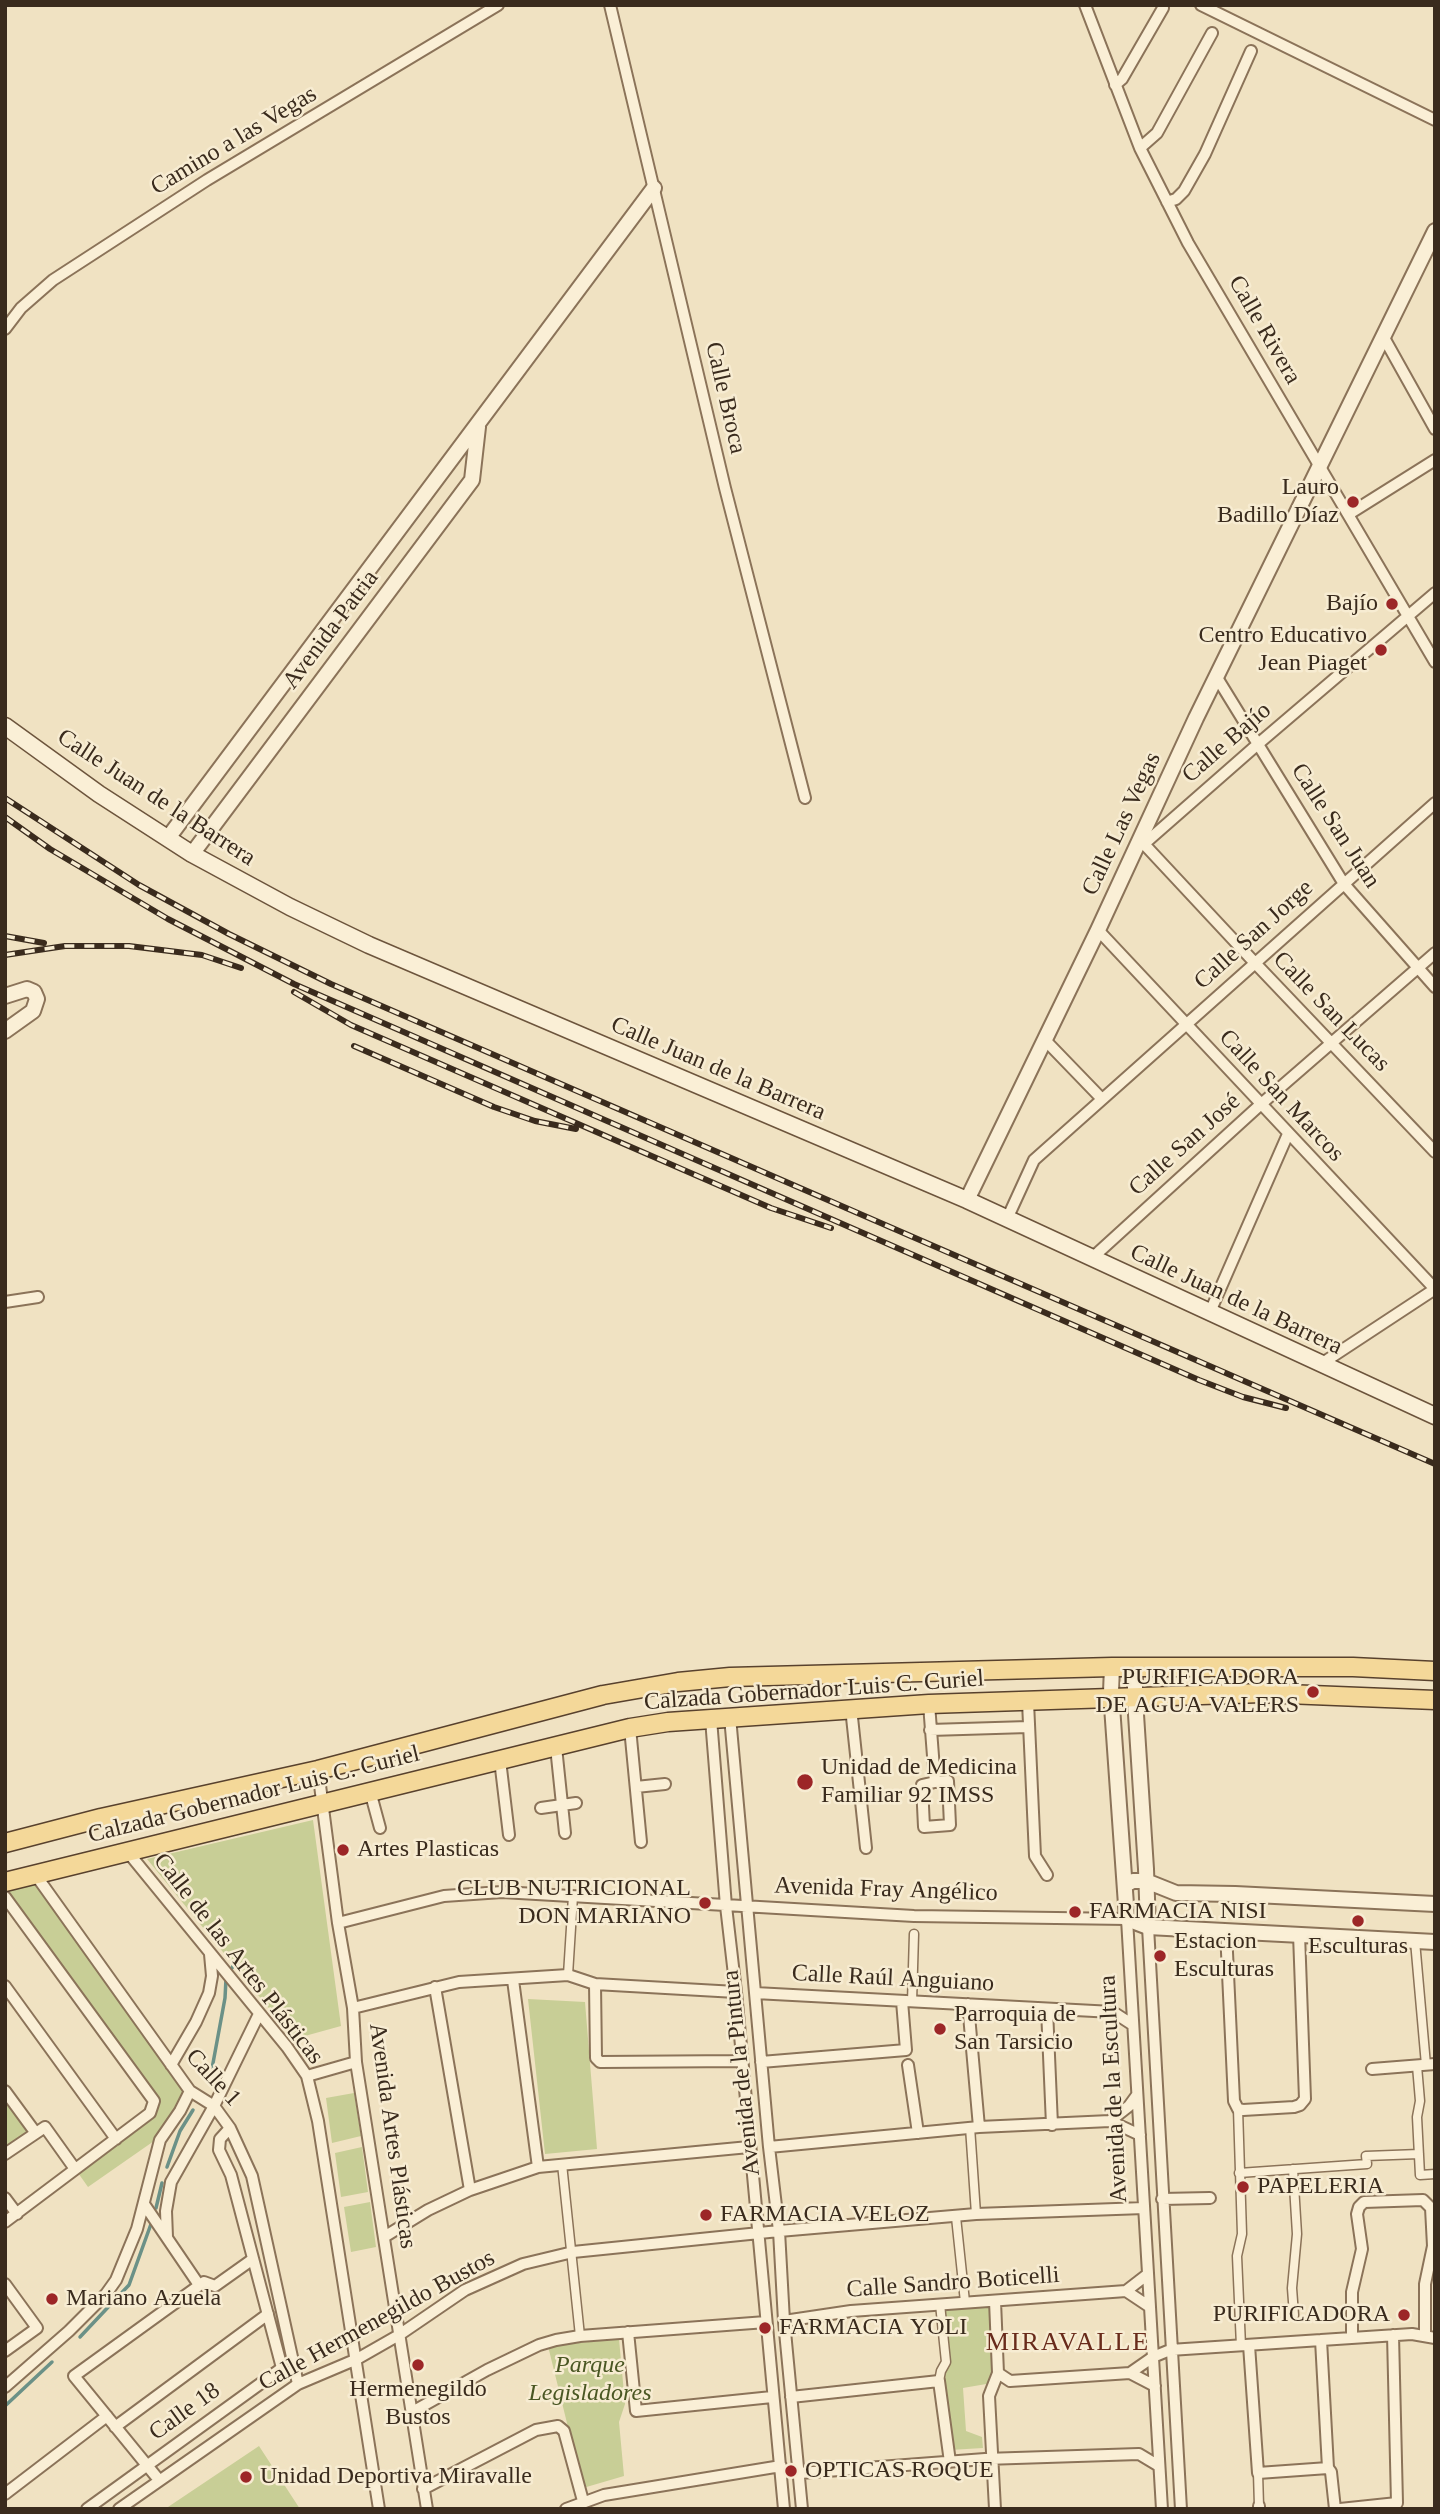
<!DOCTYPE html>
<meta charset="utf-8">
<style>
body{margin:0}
#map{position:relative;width:1440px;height:2514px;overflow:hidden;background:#f0e2c2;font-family:"Times New Roman",serif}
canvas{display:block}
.frame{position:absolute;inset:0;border:7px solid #3a2b1d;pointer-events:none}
</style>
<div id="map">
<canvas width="1440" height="2514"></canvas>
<div class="frame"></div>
</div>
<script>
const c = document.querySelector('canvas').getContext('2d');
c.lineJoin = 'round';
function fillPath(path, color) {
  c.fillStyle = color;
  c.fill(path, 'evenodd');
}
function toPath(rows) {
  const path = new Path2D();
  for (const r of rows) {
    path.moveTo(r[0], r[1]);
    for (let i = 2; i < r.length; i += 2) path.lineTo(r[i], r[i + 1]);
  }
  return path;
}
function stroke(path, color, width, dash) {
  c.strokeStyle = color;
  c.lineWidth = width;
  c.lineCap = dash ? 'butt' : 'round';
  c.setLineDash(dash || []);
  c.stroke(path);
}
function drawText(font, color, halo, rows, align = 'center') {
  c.font = font + ' "Times New Roman",serif';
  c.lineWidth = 5;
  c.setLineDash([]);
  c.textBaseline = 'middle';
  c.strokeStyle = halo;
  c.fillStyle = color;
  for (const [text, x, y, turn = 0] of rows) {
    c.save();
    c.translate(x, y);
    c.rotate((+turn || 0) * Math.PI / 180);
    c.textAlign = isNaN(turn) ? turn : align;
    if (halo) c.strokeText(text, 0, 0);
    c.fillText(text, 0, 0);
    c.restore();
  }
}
fillPath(toPath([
 [313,1820,341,2026,294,2039,147,1859],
 [35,1875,188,2092,180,2109,154,2141,88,2187,76,2170,151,2116,155,2099,5,1894,5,1892,23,1879],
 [528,1999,585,2002,597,2149,545,2154],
 [354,2093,361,2136,332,2143,326,2098],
 [5,2095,35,2132,5,2154],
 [362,2147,368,2192,341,2197,335,2153],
 [370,2202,376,2247,351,2252,344,2207],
 [989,2302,992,2383,963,2388,966,2431,982,2437,983,2448,950,2450,943,2373,944,2305],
 [619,2339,625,2404,619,2422,624,2476,583,2488,548,2346],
 [259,2446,300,2509,165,2509]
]), '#c8ce96');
stroke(toPath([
 [232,1968,234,1964],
 [211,2074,225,1998,226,1979],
 [167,2167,180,2131,193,2110],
 [156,2208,162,2183],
 [80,2337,129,2285,151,2224],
 [5,2406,52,2362]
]), '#6b9187', 3.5);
const pedestrian = toPath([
 [1415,1941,1426,2065],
 [568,1975,573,1896],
 [912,2002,914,1934],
 [1417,2066,1420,2101,1417,2117,1420,2175,1435,2174],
 [1238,2109,1242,2234,1237,2256,1241,2346],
 [970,2127,976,2214],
 [562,2164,580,2336],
 [1293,2169,1297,2234,1292,2288,1294,2315],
 [1239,2173,1367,2164,1366,2156,1419,2154],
 [956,2217,965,2302],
 [939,2381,941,2371,946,2362,940,2304],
 [1258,2473,1259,2506]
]);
const minor = toPath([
 [610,5,725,488,805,798],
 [1085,5,1140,148,1188,243,1435,662],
 [1201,5,1435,120],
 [1115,85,1122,79,1163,8],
 [1140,148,1157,133,1212,33],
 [1167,202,1176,199,1184,191,1205,154,1251,51],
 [5,329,21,308,53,280,207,180,498,5],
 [1383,336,1435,429],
 [1349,514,1435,460],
 [1216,676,1344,884,1435,987],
 [1142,838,1144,844,1255,963,1435,1152],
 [1144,844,1258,744,1435,593],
 [1098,930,1435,1289],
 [1045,1040,1102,1099],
 [1007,1219,1034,1160,1435,803],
 [1091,1259,1260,1105,1435,953],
 [5,1302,38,1297],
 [1210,1312,1288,1134],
 [1321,1364,1435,1289],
 [1028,1702,1035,1856,1047,1875],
 [929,1704,935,1782,922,1785,924,1827,950,1825,948,1781,935,1782],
 [851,1708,866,1848],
 [730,1717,769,2147,779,2231,784,2321,802,2509],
 [711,1719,726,1906,736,1992,784,2509],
 [630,1728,641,1842],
 [930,1730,1028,1727],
 [556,1747,565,1833],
 [500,1760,509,1835],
 [318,1770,338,1923,353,2008,356,2062,427,2509],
 [636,1787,665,1784],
 [370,1791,380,1828],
 [541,1808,576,1803],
 [127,1851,287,2047,307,2076,318,2121,379,2509],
 [35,1874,190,2091,214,2106,230,2128,252,2176,298,2384],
 [5,1897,154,2101,150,2113,5,2222],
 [338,1923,444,1896,502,1892,914,1916,1127,1919,1162,2509],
 [1148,1927,1181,2509],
 [1226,1931,1234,2101,1238,2109,1243,2110,1294,2107,1300,2105,1305,2099,1299,1934],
 [513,1980,538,2167],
 [595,1984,596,2058,600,2062,742,2061],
 [5,1986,116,2139],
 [435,1987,470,2190],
 [755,1993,1113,2012,1133,2025],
 [968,2004,979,2127],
 [353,2008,459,1982,568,1975,595,1984,736,1992],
 [1047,2009,1052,2125],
 [761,2062,906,2050,902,2001],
 [171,2065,196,2022,209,1993,212,1976,210,1954],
 [908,2065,918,2133],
 [1372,2069,1435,2064],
 [307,2076,356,2062],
 [5,2091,35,2132],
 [1110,2121,1140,2135],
 [769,2147,979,2127,1110,2121,1129,2106,1137,2095],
 [5,2154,45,2127,75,2169],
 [5,2198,17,2214],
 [1162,2199,1210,2198],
 [144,2204,199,2285],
 [167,2237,166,2211,171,2182,214,2106,259,2014],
 [384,2237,428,2210,470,2190,538,2167,749,2147],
 [5,2284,37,2328,5,2351],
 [1126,2291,1150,2307],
 [995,2301,998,2373,1010,2381,1130,2373,1153,2357,1170,2350,1412,2334,1435,2338],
 [784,2321,851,2311,1126,2291,1148,2274],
 [628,2332,636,2411,772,2397],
 [1352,2338,1352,2292,1362,2249,1357,2214,1359,2207,1364,2202,1423,2200,1431,2208,1433,2246,1425,2284,1425,2336],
 [1321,2340,1328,2468,1331,2472,1335,2509],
 [1249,2345,1258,2473,1328,2468],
 [1130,2373,1155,2386],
 [5,2387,69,2331,106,2294,116,2280,137,2229,160,2140,180,2111,190,2091],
 [791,2397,939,2381,950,2462],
 [412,2412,487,2370,539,2345,556,2340,580,2336,766,2322],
 [115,2427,268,2314],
 [800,2473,985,2459,1139,2454,1159,2466],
 [159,2480,74,2376,204,2282,215,2286,253,2259],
 [423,2489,536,2430,558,2426,564,2431,583,2501],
 [5,2494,107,2416],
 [87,2509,282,2368,231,2175,219,2150,220,2139,230,2128],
 [119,2509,298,2384,357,2359,399,2335,465,2290,523,2264,573,2252,779,2231,976,2214,1144,2208],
 [566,2509,604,2495,781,2466],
 [995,2509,989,2396,998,2373],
 [1259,2509,1259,2506],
 [1340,2509,1397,2503,1393,2335]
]);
const tertiary = toPath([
 [168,838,654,188],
 [192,854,472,480,478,427],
 [5,996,27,989,34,992,37,999,33,1011,5,1031],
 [967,1200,1098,930,1196,718,1435,231],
 [1112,1667,1111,1692,1127,1919,1148,1927,1435,1942],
 [1135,1667,1135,1699,1146,1869,1148,1927],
 [1125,1885,1133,1881,1146,1881,1176,1893,1235,1894,1435,1904]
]);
const secondary = toPath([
 [5,726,99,794,192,854,290,907,369,945,967,1200,1435,1416]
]);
const primary = toPath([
 [5,1843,101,1818,318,1770,603,1695,678,1682,730,1677,1112,1667,1353,1667,1435,1671],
 [5,1882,630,1728,668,1722,929,1704,1262,1693,1435,1700]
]);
stroke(pedestrian, '#8b7359', 11);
stroke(minor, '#8b7359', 14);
stroke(tertiary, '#8b7359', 18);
stroke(secondary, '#6c543c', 19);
stroke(primary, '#58412d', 21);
stroke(pedestrian, '#faefd6', 8);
stroke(minor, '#faefd6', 10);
stroke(tertiary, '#faefd6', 14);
stroke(secondary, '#faefd6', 16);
stroke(primary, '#f4d899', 18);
const rail = toPath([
 [5,798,139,885,229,934,331,984,1435,1464],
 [5,817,50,849,168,919,294,984,1199,1380,1243,1397,1286,1408],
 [5,936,44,943],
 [5,955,65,946,129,946,202,955,241,968],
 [294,992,351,1025,771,1208,831,1228],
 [354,1046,494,1107,535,1121,576,1129]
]);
stroke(rail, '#3a2b1d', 6);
stroke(rail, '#f7ecd2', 3.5, [10]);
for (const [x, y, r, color] of [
 [1353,502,7,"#9c2627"],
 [1392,604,7,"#9c2627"],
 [1381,650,7,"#9c2627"],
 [1313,1692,7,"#9c2627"],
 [805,1782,9,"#9c2627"],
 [343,1850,7,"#9c2627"],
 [705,1903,7,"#9c2627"],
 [1075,1912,7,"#9c2627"],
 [1358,1921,7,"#9c2627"],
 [1160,1956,7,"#9c2627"],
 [940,2029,7,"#9c2627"],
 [1243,2187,7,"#9c2627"],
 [706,2215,7,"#9c2627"],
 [52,2299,7,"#9c2627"],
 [1404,2315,7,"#9c2627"],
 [765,2328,7,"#9c2627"],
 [418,2365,7,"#9c2627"],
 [791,2471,7,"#9c2627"],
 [246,2477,7,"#9c2627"]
]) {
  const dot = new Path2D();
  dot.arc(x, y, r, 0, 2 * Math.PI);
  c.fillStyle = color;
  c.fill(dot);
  stroke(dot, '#f7ecd2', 2.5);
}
drawText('24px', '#3a2b1d', '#f7ecd2', [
 ["Camino a las Vegas",234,141,-31],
 ["Calle Rivera",1264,330,60],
 ["Calle Broca",725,398,77],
 ["Avenida Patria",331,630,-53],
 ["Calle Bajío",1227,743,-41],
 ["Calle Juan de la Barrera",156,798,33],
 ["Calle Las Vegas",1122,824,-65],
 ["Calle San Juan",1335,826,57],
 ["Calle San Jorge",1254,935,-42],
 ["Calle San Lucas",1331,1012,46],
 ["Calle Juan de la Barrera",718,1069,23],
 ["Calle San Marcos",1281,1096,47],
 ["Calle San José",1185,1145,-42],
 ["Calle Juan de la Barrera",1236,1300,25],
 ["Calzada Gobernador Luis C. Curiel",814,1691,-4],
 ["Calzada Gobernador Luis C. Curiel",254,1795,-14],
 ["Avenida Fray Angélico",886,1890,2],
 ["Calle de las Artes Plásticas",238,1959,52],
 ["Calle Raúl Anguiano",893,1979,3],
 ["Avenida de la Pintura",742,2073,-96],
 ["Calle 1",213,2078,47],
 ["Avenida de la Escultura",1114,2089,-93],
 ["Avenida Artes Plásticas",392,2136,82],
 ["Calle Sandro Boticelli",953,2283,-4],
 ["Calle Hermenegildo Bustos",377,2321,-29],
 ["Calle 18",185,2412,-36]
]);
drawText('24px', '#3a2b1d', '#f7ecd2', [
 ["Lauro",1339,488,"right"],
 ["Badillo Díaz",1339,516,"right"],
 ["Bajío",1378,604,"right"],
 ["Centro Educativo",1367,636,"right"],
 ["Jean Piaget",1367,664,"right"],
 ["PURIFICADORA",1299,1678,"right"],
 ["DE AGUA VALERS",1299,1706,"right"],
 ["Unidad de Medicina",821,1768],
 ["Familiar 92 IMSS",821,1796],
 ["Artes Plasticas",357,1850],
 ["CLUB NUTRICIONAL",691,1889,"right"],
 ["DON MARIANO",691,1917,"right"],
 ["FARMACIA NISI",1089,1912],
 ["Estacion",1174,1942],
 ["Esculturas",1174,1970],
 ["Esculturas",1358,1947,"center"],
 ["Parroquia de",954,2015],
 ["San Tarsicio",954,2043],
 ["PAPELERIA",1257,2187],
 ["FARMACIA VELOZ",720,2215],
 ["Mariano Azuela",66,2299],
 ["PURIFICADORA",1390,2315,"right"],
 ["FARMACIA YOLI",779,2328],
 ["Hermenegildo",418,2390,"center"],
 ["Bustos",418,2418,"center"],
 ["OPTICAS ROQUE",805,2471],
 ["Unidad Deportiva Miravalle",260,2477]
], 'left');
drawText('italic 24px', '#4a5723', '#f7ecd2', [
 ["Parque",590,2366],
 ["Legisladores",590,2394]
]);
c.letterSpacing = '2px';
drawText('26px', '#682b1b', '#f7ecd2', [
 ["MIRAVALLE",1068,2343]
]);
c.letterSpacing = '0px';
</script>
